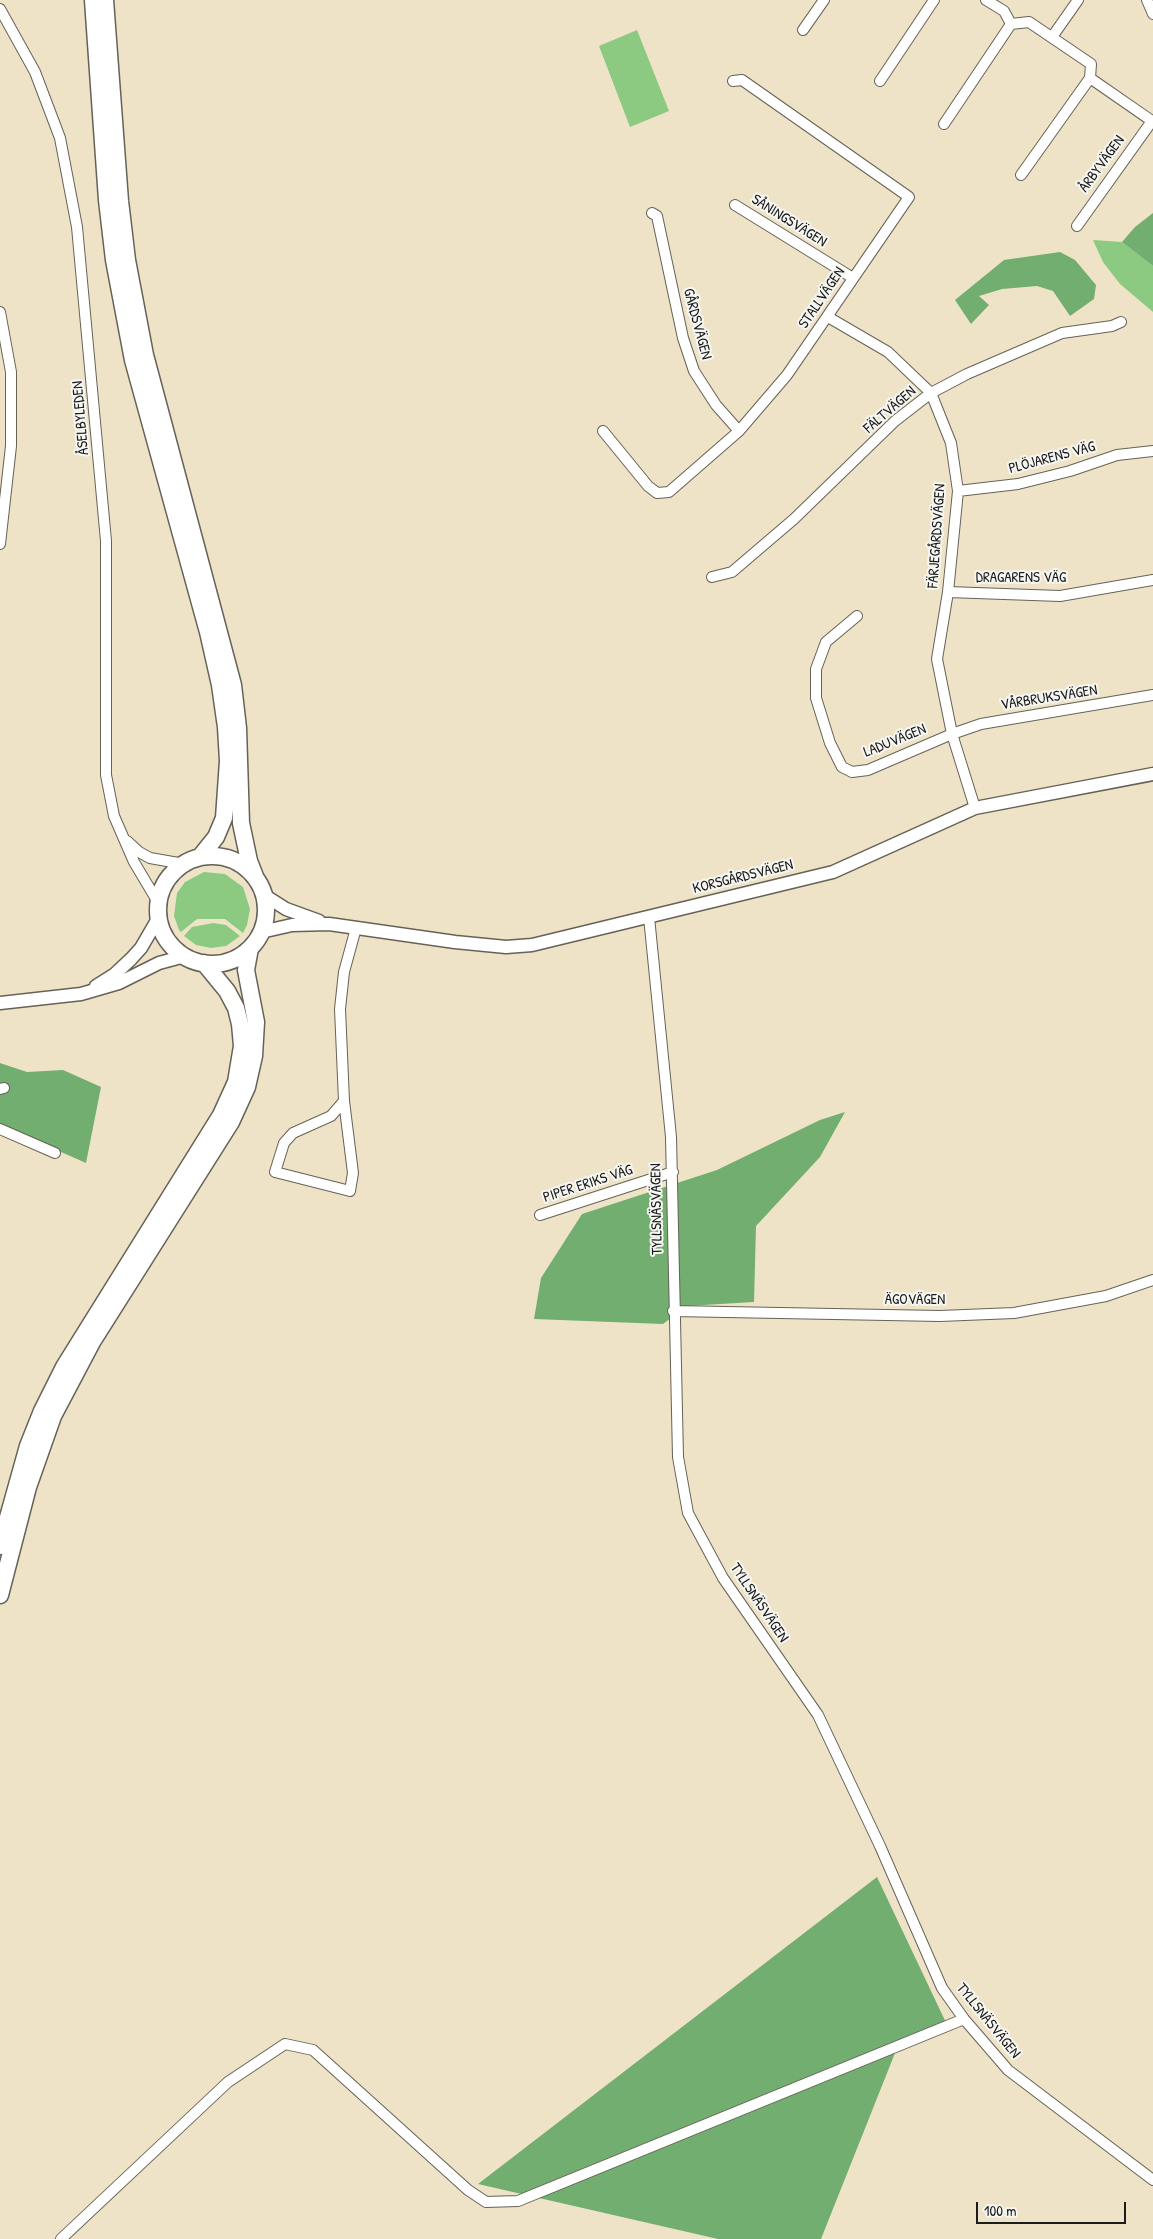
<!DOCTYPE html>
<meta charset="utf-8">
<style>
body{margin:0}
#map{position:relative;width:1153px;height:2239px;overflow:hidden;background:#eee3c7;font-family:"Patrick Hand",sans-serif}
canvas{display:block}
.scale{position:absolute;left:976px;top:2202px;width:150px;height:22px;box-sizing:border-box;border:2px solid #1c1c1c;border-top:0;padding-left:6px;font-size:15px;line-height:18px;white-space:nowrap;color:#1c1c1c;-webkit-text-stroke:4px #f6f6f2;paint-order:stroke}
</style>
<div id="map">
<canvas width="1153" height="2239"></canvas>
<div class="scale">100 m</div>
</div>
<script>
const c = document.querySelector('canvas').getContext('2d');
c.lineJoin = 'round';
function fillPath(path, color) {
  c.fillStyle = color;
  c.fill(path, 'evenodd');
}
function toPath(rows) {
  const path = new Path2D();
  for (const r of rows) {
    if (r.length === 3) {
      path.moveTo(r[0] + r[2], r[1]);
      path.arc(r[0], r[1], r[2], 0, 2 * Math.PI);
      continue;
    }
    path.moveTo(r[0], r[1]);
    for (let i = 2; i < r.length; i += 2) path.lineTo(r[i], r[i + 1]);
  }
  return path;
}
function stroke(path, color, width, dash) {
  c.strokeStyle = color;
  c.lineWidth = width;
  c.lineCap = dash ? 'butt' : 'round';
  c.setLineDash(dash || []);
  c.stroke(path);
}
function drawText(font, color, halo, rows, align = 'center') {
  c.font = font + ' "Patrick Hand",sans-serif';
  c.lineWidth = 4;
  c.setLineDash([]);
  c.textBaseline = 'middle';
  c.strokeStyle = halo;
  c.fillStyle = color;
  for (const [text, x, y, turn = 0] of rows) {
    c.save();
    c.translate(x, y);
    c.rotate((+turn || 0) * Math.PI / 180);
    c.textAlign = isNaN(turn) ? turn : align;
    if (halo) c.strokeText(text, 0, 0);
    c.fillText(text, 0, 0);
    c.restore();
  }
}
fillPath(toPath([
 [637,30,669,111,630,127,599,46],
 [1093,240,1122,242,1153,266,1153,312,1120,284,1103,262],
 [204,872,225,874,243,887,250,909,247,925,243,933,225,919,197,919,181,932,179,930,174,916,177,893,185,882],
 [213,923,226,925,240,936,226,946,211,948,196,945,184,936,192,927]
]), '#8cca81');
fillPath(toPath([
 [1153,213,1153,266,1122,242,1135,227],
 [1060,252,1075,260,1096,285,1094,299,1070,316,1053,291,1037,286,1002,289,979,296,989,305,971,324,955,300,1004,260],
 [0,1063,27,1072,63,1070,101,1087,86,1163,0,1125],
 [845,1112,820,1157,756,1226,754,1302,687,1306,663,1324,534,1319,541,1278,582,1214,717,1170,820,1120],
 [877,1877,949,2029,897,2048,821,2239,718,2239,478,2184]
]), '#71ae6f');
const minor = toPath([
 [986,0,1004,11,1011,24],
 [1147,0,1153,14],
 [0,9,35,72,60,138,77,227,106,541,106,775,114,816,134,862,159,904],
 [803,30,824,0],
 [1052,37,1078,0],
 [880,81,934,0],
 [944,124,1011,24,1029,22,1091,64,1090,78,1021,175],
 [735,205,853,278],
 [652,213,657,216,683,338,694,371,716,405,739,431],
 [1077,226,1152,121,1090,78],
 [0,312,11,372,11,446,0,544],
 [828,317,888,352,931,393,951,443,958,491,948,592,937,659,952,734,975,808],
 [603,431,648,486,657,493,669,492,739,431,787,375,909,197,742,80,733,81],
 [958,491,1018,484,1070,471,1117,455,1153,451],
 [712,577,732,572,794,519,895,421,931,393,967,374,1062,333,1112,326,1121,322],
 [948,592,1060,596,1153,580],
 [857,616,826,642,816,669,816,698,830,743,842,767,852,772,868,770,952,734,981,724,1153,695],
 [127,841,139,852,150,858,184,864],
 [649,917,671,1137,678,1457,688,1513,723,1578,818,1715,880,1846,942,1988,964,2019,1008,2070,1153,2180],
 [0,1089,4,1088],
 [344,1101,331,1116,293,1133,284,1143,275,1172,350,1191,353,1173,344,1101,340,1009,344,972,356,928],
 [0,1129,55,1153],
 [540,1215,673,1172],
 [673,1311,940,1316,1014,1313,1106,1296,1153,1280],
 [61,2239,228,2082,285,2044,313,2050,468,2190,486,2202,518,2201,964,2019]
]);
const tertiary = toPath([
 [264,895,286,909,319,921],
 [261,932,292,925,329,924,455,942,506,947,532,945,833,872,975,808,1153,774],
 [96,986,115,974,131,959,141,948,159,917],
 [0,1003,81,994,119,983,159,963,185,956]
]);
const trunk = toPath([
 [93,0,107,200,114,260,133,360,208,632,220,685,226,727,228,761,224,818,216,837,200,857],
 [105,0,120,201,127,260,145,355,233,685,238,728,241,823,249,861,256,879],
 [212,910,54],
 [0,1546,28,1446,42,1411,64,1367,221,1115,236,1082,242,1046,240,1024,236,1008,227,991,204,963],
 [0,1595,28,1487,53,1416,92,1342,231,1122,247,1087,254,1056,256,1022,246,970,250,948]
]);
stroke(minor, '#666258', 12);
stroke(tertiary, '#666258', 15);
stroke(trunk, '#666258', 19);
stroke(minor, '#fff', 10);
stroke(tertiary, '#fff', 12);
stroke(trunk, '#fff', 16);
drawText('15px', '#1c1c1c', '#f6f6f2', [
 ["ÅRBYVÄGEN",1102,164,-54],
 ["SÅNINGSVÄGEN",789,221,32],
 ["STALLVÄGEN",822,298,-56],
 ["GÅRDSVÄGEN",697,324,75],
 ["FÄLTVÄGEN",890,410,-41],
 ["ÅSELBYLEDEN",81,418,-95],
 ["PLÖJARENS VÄG",1052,458,-15],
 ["FÄRJEGÅRDSVÄGEN",937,536,-86],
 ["DRAGARENS VÄG",1021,578],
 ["VÅRBRUKSVÄGEN",1049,698,-9],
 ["LADUVÄGEN",895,741,-22],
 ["KORSGÅRDSVÄGEN",743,877,-14],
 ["PIPER ERIKS VÄG",588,1184,-18],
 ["TYLLSNÄSVÄGEN",657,1209,-91],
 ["ÄGOVÄGEN",915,1300],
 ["TYLLSNÄSVÄGEN",759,1603,56],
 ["TYLLSNÄSVÄGEN",988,2021,51]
]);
</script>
